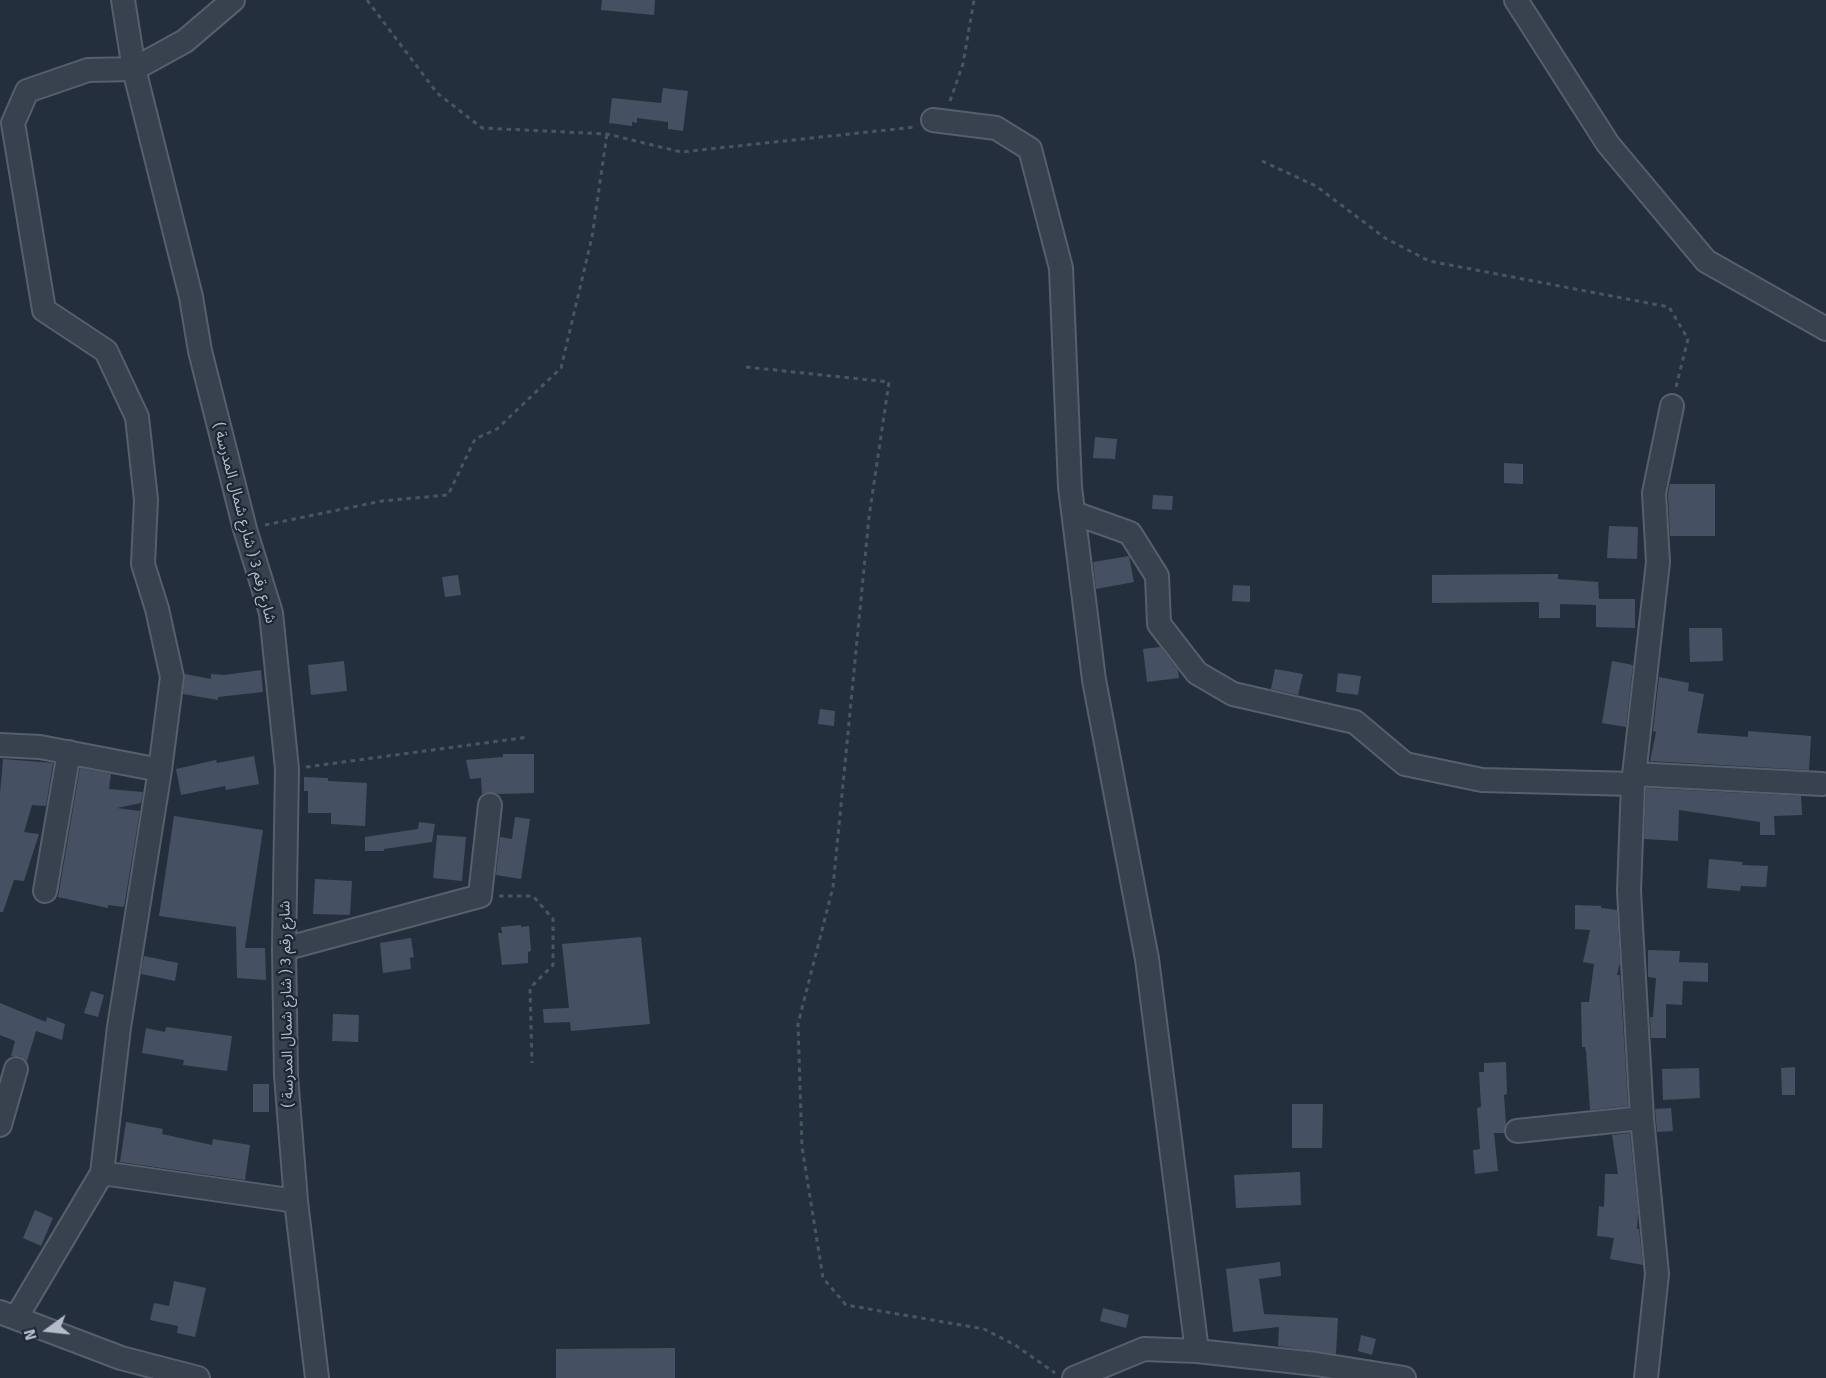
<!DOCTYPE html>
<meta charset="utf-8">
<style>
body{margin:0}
#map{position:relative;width:1826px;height:1378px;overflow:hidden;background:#242f3e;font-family:"Fira Sans",sans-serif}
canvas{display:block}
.north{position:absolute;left:18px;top:1300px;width:60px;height:60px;-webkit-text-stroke:4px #1d2633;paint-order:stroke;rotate:255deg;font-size:16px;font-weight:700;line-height:24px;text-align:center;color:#b4bcc9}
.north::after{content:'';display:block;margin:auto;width:21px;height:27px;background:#b4bcc9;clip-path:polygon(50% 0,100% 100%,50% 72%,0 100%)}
</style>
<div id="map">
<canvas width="1826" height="1378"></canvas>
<div class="north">N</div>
</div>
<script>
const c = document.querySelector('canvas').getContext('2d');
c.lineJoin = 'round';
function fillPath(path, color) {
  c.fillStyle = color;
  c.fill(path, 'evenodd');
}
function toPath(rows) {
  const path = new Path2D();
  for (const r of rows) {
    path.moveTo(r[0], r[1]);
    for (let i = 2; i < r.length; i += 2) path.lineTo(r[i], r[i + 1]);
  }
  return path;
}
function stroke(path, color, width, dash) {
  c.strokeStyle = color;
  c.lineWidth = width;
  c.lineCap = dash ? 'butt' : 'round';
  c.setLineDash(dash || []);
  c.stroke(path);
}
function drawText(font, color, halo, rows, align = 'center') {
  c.font = font + ' "Fira Sans","Noto Sans Arabic",sans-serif';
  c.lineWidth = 4.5;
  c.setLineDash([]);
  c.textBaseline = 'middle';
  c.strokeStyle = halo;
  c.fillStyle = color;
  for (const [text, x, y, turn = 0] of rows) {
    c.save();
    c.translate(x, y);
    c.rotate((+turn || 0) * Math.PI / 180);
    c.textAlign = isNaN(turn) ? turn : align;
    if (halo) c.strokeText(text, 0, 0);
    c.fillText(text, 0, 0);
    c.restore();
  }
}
fillPath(toPath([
 [602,0,655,0,654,15,601,10],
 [663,88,688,91,683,131,668,129,668,122,637,118,637,123,632,122,632,126,609,123,612,98,661,103],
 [1095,437,1117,439,1115,459,1093,458],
 [1504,463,1523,464,1523,484,1504,483],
 [1670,484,1715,484,1715,536,1670,536,1668,494],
 [1153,495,1173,496,1172,510,1152,509],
 [1609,526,1638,527,1637,559,1607,558],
 [1129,556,1134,582,1096,589,1093,562],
 [1558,574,1558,579,1598,582,1599,599,1635,599,1635,628,1596,627,1596,605,1560,604,1560,618,1539,618,1539,602,1432,603,1432,575],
 [458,575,461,595,445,597,442,577],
 [1233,585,1250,586,1250,602,1232,601],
 [1689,628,1722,628,1723,661,1690,662],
 [1160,647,1178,670,1179,678,1147,682,1143,649],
 [344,661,347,691,311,695,308,665],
 [1612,661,1633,665,1626,727,1602,723],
 [1275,669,1303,674,1298,695,1271,689],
 [261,670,263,692,218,697,218,700,183,694,185,674,211,679,211,674,224,675],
 [1338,673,1361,676,1358,695,1336,692],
 [1659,677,1689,683,1688,691,1704,694,1697,733,1748,737,1748,731,1811,736,1809,770,1650,761,1656,732,1653,731],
 [820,709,835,711,834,726,818,724],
 [503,754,534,754,534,793,498,794,491,792,482,794,481,778,470,779,466,760,503,757],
 [254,756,259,784,226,790,225,786,181,795,176,769,216,760,217,763],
 [3,759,53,763,46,806,32,805,24,832,39,834,24,881,14,880,3,912,0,912,0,793],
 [80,768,111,774,109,789,143,792,141,803,117,808,140,811,124,907,108,905,108,908,58,897],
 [304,777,328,778,328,781,367,783,365,826,331,824,331,813,308,813,308,791,304,791],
 [1646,788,1801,796,1802,815,1774,816,1775,835,1760,835,1760,822,1679,810,1678,841,1644,839],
 [174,816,263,830,245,948,265,948,266,980,237,978,236,927,159,916],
 [515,817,530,819,521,879,496,875,500,837,512,839],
 [419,822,435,824,432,842,384,849,384,851,365,851,365,837,418,829],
 [437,835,466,837,462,881,433,878],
 [1709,859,1743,862,1742,865,1768,866,1766,887,1741,886,1740,891,1707,888],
 [315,879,352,881,350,915,313,914],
 [1575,905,1601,906,1601,908,1617,910,1620,963,1617,975,1620,975,1628,1106,1590,1110,1586,1052,1585,1047,1582,1047,1581,1002,1589,1002,1594,964,1583,962,1590,930,1575,929],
 [521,925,521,927,529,926,531,951,528,952,528,963,502,965,498,933,502,933,501,927],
 [641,937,650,1024,571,1031,570,1022,544,1023,543,1009,569,1008,562,944],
 [411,938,414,957,410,958,411,969,383,973,380,943],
 [1648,950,1680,951,1679,962,1708,963,1708,982,1683,981,1682,1005,1666,1004,1666,1038,1651,1038,1650,1017,1653,1017,1656,978,1648,977],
 [144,956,178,963,175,981,141,974],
 [91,991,104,995,98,1017,84,1013],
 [0,1003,46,1022,47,1017,65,1024,62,1040,36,1031,27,1061,20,1056,11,1056,15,1041,0,1035],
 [333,1014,359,1015,358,1042,332,1041],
 [166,1027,232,1036,227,1071,183,1065,184,1060,142,1053,146,1028,165,1032],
 [1506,1062,1507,1094,1504,1095,1506,1124,1504,1133,1494,1133,1498,1171,1475,1174,1473,1150,1480,1149,1477,1108,1481,1107,1479,1072,1484,1072,1484,1063],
 [1795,1067,1795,1095,1782,1095,1781,1068],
 [1699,1068,1700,1098,1663,1100,1662,1069],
 [253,1084,269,1084,269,1112,253,1112],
 [1292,1104,1323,1104,1322,1148,1292,1148],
 [1671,1108,1673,1131,1657,1132,1655,1109],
 [126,1122,163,1129,162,1134,212,1145,213,1139,250,1145,245,1180,120,1162],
 [1630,1133,1638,1213,1637,1229,1639,1229,1643,1265,1610,1259,1614,1238,1597,1236,1599,1206,1604,1207,1605,1174,1618,1174,1612,1135],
 [1300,1172,1301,1205,1236,1208,1234,1175],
 [35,1210,53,1218,41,1246,23,1238],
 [1280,1262,1281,1276,1259,1279,1264,1314,1338,1318,1336,1354,1278,1346,1279,1327,1233,1332,1226,1269],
 [174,1281,206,1288,195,1337,177,1333,178,1326,150,1320,154,1303,169,1306],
 [1103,1308,1129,1315,1126,1328,1100,1321],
 [1361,1335,1376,1339,1372,1355,1358,1351],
 [675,1348,675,1378,556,1378,556,1349]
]), '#455162');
const minor = toPath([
 [123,0,134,69,191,297,200,351,245,529,271,613,287,769,284,949,286,1076,296,1201,317,1378],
 [1516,0,1608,144,1706,261,1826,329],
 [933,120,996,128,1030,149,1061,268,1070,487,1094,680,1147,959,1197,1351,1316,1364,1404,1378],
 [1074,513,1130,533,1157,576,1159,624,1197,673,1233,694,1355,722,1405,764,1482,780,1633,784],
 [0,745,40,747,160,770],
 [1634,774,1822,784],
 [45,891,69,752],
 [284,949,480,896,490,805],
 [0,1125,16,1069],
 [1517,1131,1642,1118],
 [102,1173,296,1201],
 [0,1312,121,1358,198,1378],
 [16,1318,102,1173,119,1027,160,770,172,677,157,609,143,564,146,500,137,417,106,351,44,310,13,123,27,91,88,70,134,69,185,41,233,0],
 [1074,1378,1144,1349,1197,1351],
 [1646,1378,1657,1274,1642,1118,1629,891,1633,784,1658,562,1654,493,1672,406]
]);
stroke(minor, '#565f6c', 26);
stroke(toPath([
 [367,0,437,93,482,128,607,134,681,152,915,127],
 [950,101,963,64,974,0],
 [1262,161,1316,186,1385,238,1429,261,1669,307,1688,339,1676,387],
 [746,367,889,382,869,517,833,887,798,1024,802,1147,823,1278,846,1305,984,1329,1015,1345,1055,1373],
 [265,525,382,501,448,495,475,439,497,429,561,368,592,237,607,134],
 [306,767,529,737],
 [499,896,533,896,553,919,553,965,530,988,532,1063]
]), '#44595c', 3, [4.5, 4.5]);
stroke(minor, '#38414e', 22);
drawText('15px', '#b4bcc9', '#1d2633', [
 ["شارع رقم 3 ( شارع شمال المدرسة )",244,523,75],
 ["شارع رقم 3 ( شارع شمال المدرسة )",287,1004,-91]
]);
</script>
